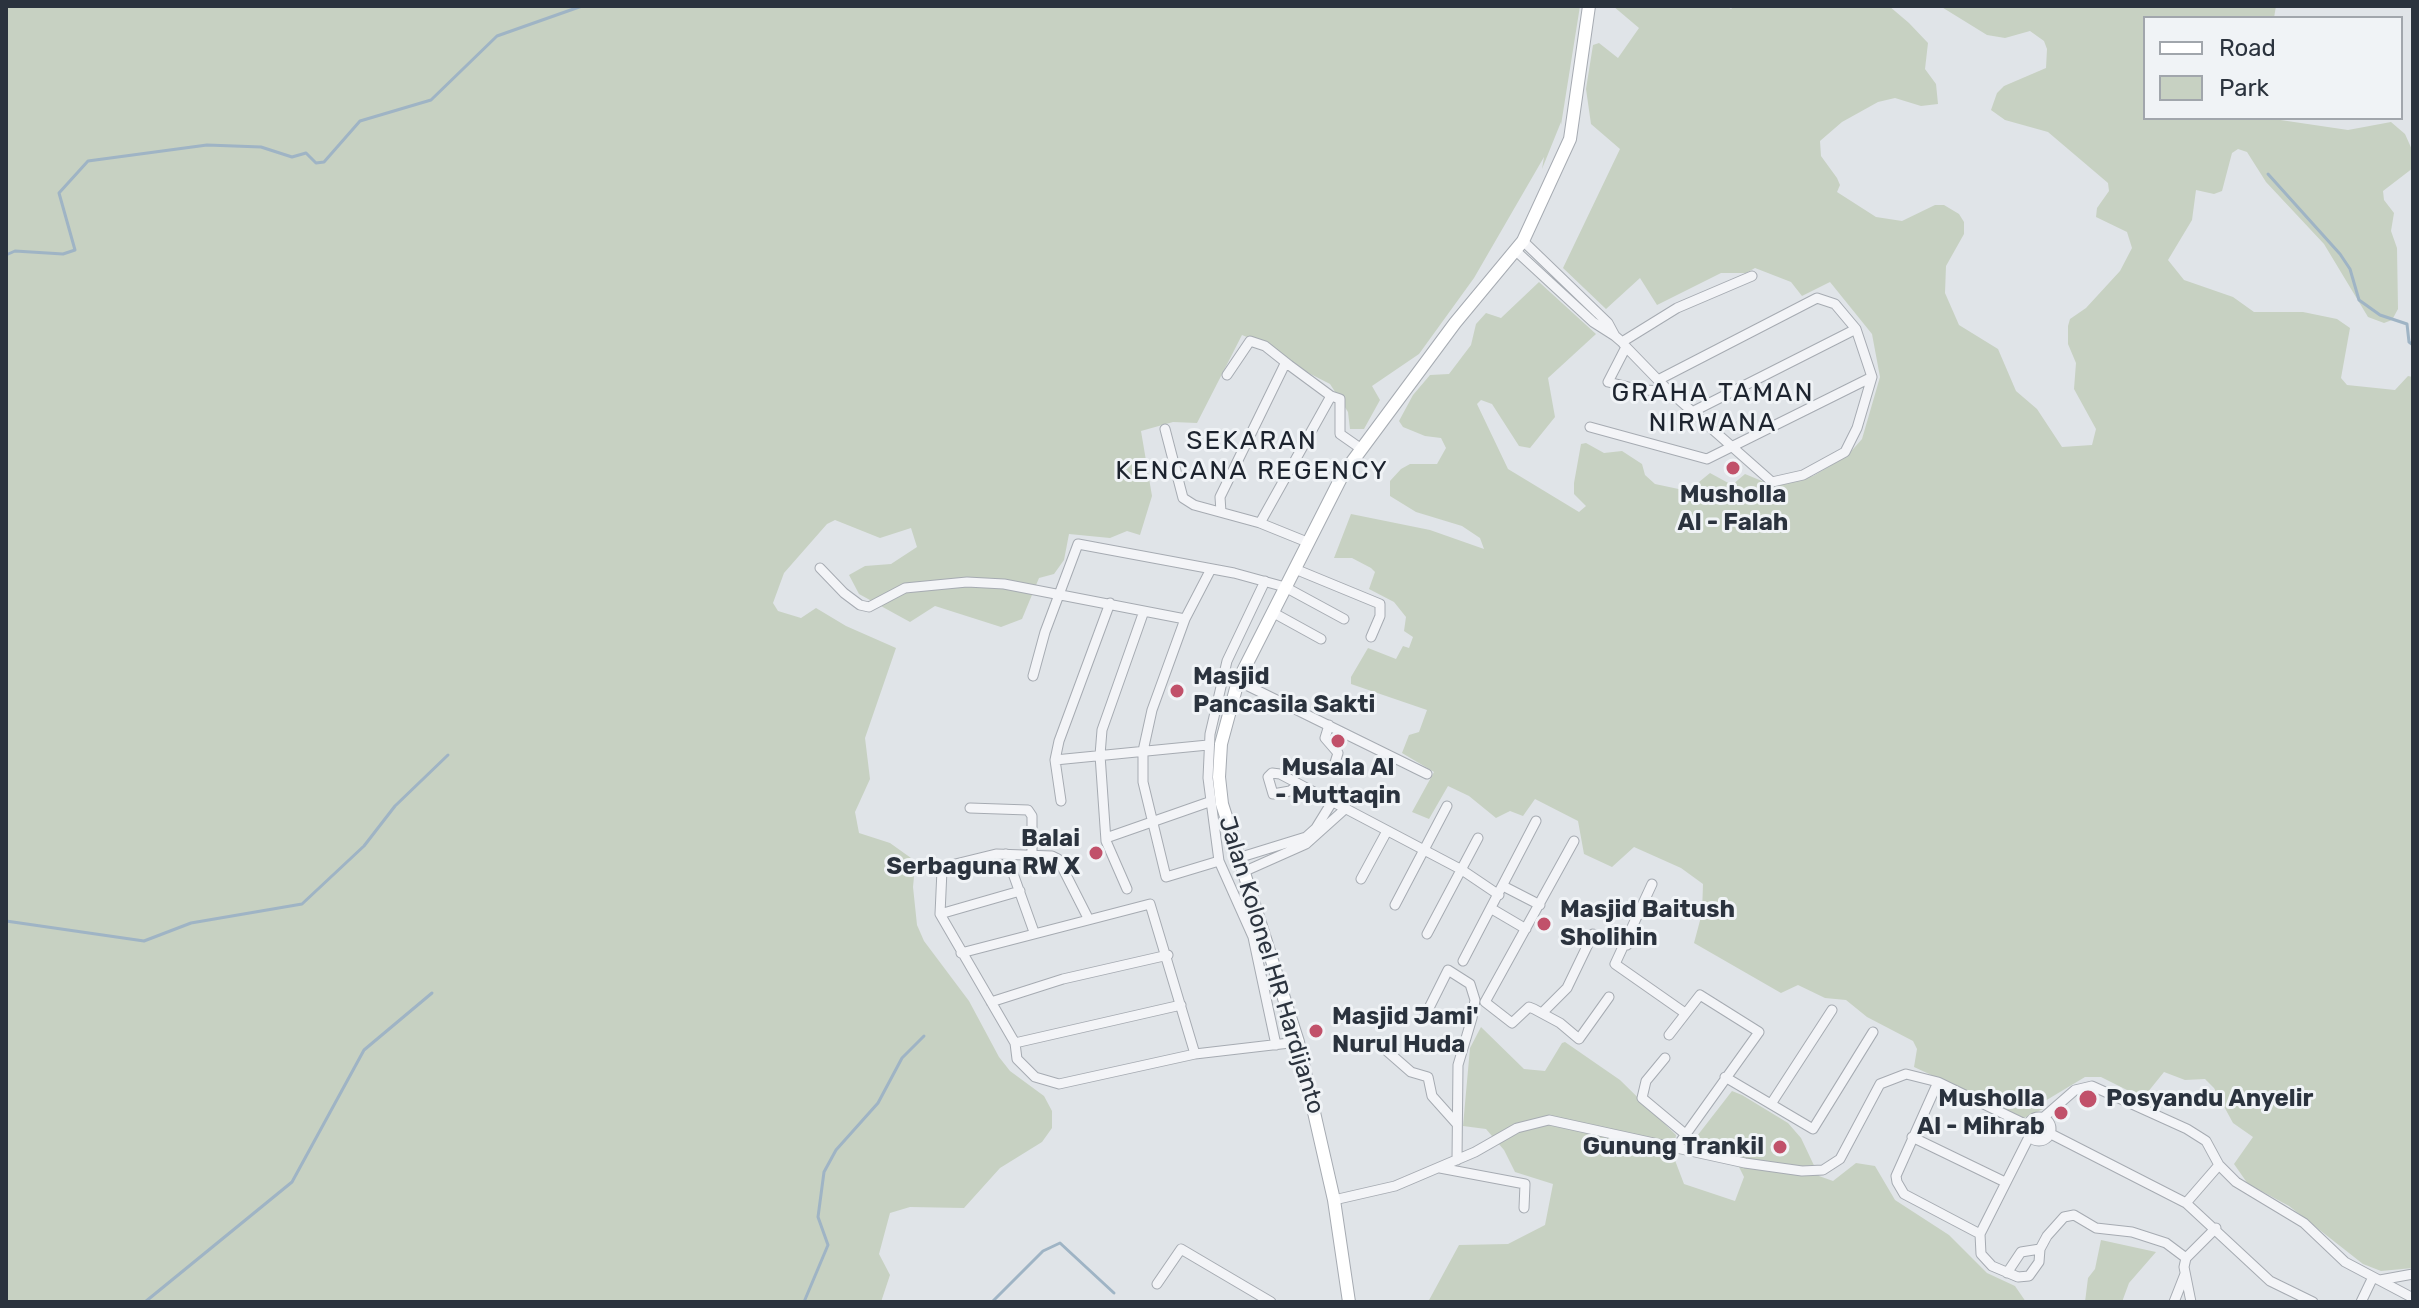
<!DOCTYPE html>
<style>
body{margin:0}
#map{position:relative;width:2419px;height:1308px;overflow:hidden;background:#e0e4e8;font-family:Rubik,sans-serif}
canvas{display:block}
.frame{position:absolute;inset:0;border:8px solid #2b333e;pointer-events:none}
.legend{position:absolute;left:2143px;top:16px;width:260px;height:104px;box-sizing:border-box;background:#f0f3f6;border:2px solid #a1a6ac;margin:0;padding:10px 14px;list-style:none;font-size:24px;color:#2b333e}
.legend li{display:flex;align-items:center;gap:16px;height:40px}
.legend b{width:40px;border:2px solid #a1a6ac}
</style>
<div id="map">
<canvas width="2419" height="1308"></canvas>
<div class="frame"></div>
<ul class="legend">
<li><b style="height:10px;background:#fff"></b>Road</li>
<li><b style="height:22px;background:#c7d1c2"></b>Park</li>
</ul>
</div>
<script>
const c = document.querySelector('canvas').getContext('2d');
c.lineJoin = 'round';
function fillPath(path, color) {
  c.fillStyle = color;
  c.fill(path, 'evenodd');
}
function toPath(rows) {
  const path = new Path2D();
  for (const r of rows) {
    if (r.length === 3) {
      path.moveTo(r[0] + r[2], r[1]);
      path.arc(r[0], r[1], r[2], 0, 2 * Math.PI);
      continue;
    }
    path.moveTo(r[0], r[1]);
    for (let i = 2; i < r.length; i += 2) path.lineTo(r[i], r[i + 1]);
  }
  return path;
}
function stroke(path, color, width, dash) {
  c.strokeStyle = color;
  c.lineWidth = width;
  c.lineCap = dash ? 'butt' : 'round';
  c.setLineDash(dash || []);
  c.stroke(path);
}
function drawText(font, color, halo, rows, align = 'center') {
  c.font = font + ' Rubik,sans-serif';
  c.lineWidth = 6;
  c.setLineDash([]);
  c.textBaseline = 'middle';
  c.strokeStyle = halo;
  c.fillStyle = color;
  for (const [text, x, y, turn = 0] of rows) {
    c.save();
    c.translate(x, y);
    c.rotate((+turn || 0) * Math.PI / 180);
    c.textAlign = isNaN(turn) ? turn : align;
    if (halo) c.strokeText(text, 0, 0);
    c.fillText(text, 0, 0);
    c.restore();
  }
}
fillPath(toPath([
 [6,6,1580,6,1561,125,1561,122,1542,169,1544,157,1474,278,1419,354,1372,386,1380,400,1364,429,1350,429,1348,412,1330,384,1285,361,1266,345,1242,335,1197,423,1173,422,1141,431,1152,496,1140,535,1127,531,1110,538,1069,534,1064,560,1054,574,1039,578,1022,619,1001,627,935,606,910,622,859,594,849,575,865,566,891,564,917,547,911,528,880,538,835,520,827,524,784,573,773,603,778,611,801,618,816,608,846,626,896,648,865,738,870,779,855,812,859,833,890,843,911,858,915,866,913,887,917,925,924,941,969,1001,999,1057,1010,1071,1044,1096,1052,1111,1052,1128,1042,1142,1000,1168,964,1208,910,1207,890,1213,879,1254,890,1275,881,1302,6,1302],
 [1613,6,1726,6,1731,9,1734,6,1889,6,1909,23,1928,43,1925,69,1936,84,1938,104,1921,106,1895,98,1878,102,1842,122,1820,141,1821,156,1837,178,1840,185,1837,192,1876,217,1902,221,1935,205,1944,205,1959,214,1964,222,1964,234,1946,266,1945,293,1959,325,1998,349,2016,391,2037,409,2062,447,2092,445,2096,429,2074,389,2076,363,2068,344,2068,326,2070,319,2086,308,2120,271,2132,248,2127,232,2096,217,2097,208,2109,191,2108,183,2048,132,2005,120,1991,110,1997,93,2004,86,2046,68,2047,49,2044,41,2030,31,2005,38,1987,35,1940,6,2276,6,2274,18,2145,18,2145,118,2267,118,2348,130,2391,122,2405,134,2413,152,2413,168,2383,191,2384,200,2394,213,2391,231,2397,248,2398,309,2392,320,2384,323,2368,317,2324,244,2266,182,2247,152,2238,149,2232,153,2222,191,2214,194,2196,190,2192,220,2168,260,2184,280,2233,297,2254,312,2303,312,2337,319,2350,328,2341,378,2347,385,2395,390,2408,376,2413,377,2413,1268,2381,1271,2363,1264,2289,1206,2248,1184,2234,1164,2253,1137,2233,1123,2214,1088,2205,1079,2185,1080,2164,1072,2143,1098,2101,1077,2085,1077,2045,1101,2043,1109,2024,1118,1914,1067,1917,1049,1913,1041,1867,1017,1846,1000,1825,998,1798,985,1781,993,1694,943,1702,913,1703,884,1681,868,1634,847,1612,867,1584,854,1578,821,1535,799,1523,816,1510,811,1496,818,1469,796,1448,786,1429,819,1412,812,1434,772,1402,753,1409,735,1419,732,1427,710,1351,684,1351,677,1368,648,1396,659,1403,646,1409,648,1413,637,1404,631,1406,617,1394,602,1369,589,1375,572,1371,568,1352,558,1334,558,1351,514,1430,530,1484,549,1480,538,1462,526,1416,512,1390,496,1390,481,1401,469,1410,464,1437,464,1446,448,1441,438,1425,436,1403,427,1399,421,1413,395,1430,375,1449,374,1471,345,1476,324,1486,313,1501,318,1539,282,1596,334,1548,378,1555,417,1530,448,1519,446,1492,404,1481,400,1477,404,1508,469,1579,512,1586,506,1574,494,1574,483,1581,444,1586,443,1604,453,1622,451,1642,464,1645,475,1655,484,1688,491,1710,473,1732,485,1745,474,1774,486,1813,476,1847,456,1862,439,1880,377,1872,334,1830,282,1802,296,1791,282,1755,268,1746,273,1721,273,1657,305,1640,278,1606,309,1563,268,1620,149,1591,124,1586,89,1593,45,1599,43,1618,58,1639,28],
 [1481,1027,1524,1069,1545,1071,1562,1043,1565,1042,1620,1080,1676,1135,1673,1155,1684,1184,1735,1201,1744,1177,1734,1157,1694,1140,1732,1091,1742,1095,1788,1123,1801,1138,1819,1176,1833,1181,1856,1163,1875,1166,1895,1200,1949,1235,1987,1273,2015,1286,2026,1302,1428,1302,1459,1245,1508,1244,1545,1225,1553,1184,1515,1172,1504,1150,1486,1129,1463,1126,1470,1048],
 [2101,1240,2156,1252,2129,1283,2122,1302,2085,1302,2088,1278,2095,1269]
]), '#c7d1c2');
stroke(toPath([
 [2268,174,2340,254,2350,269,2359,300,2380,315,2407,324,2409,342,2413,345],
 [6,255,15,251,63,254,75,250,59,193,88,161,207,145,261,147,292,157,306,153,316,163,324,162,360,121,431,100,497,36,582,6],
 [6,921,144,941,191,923,302,904,364,846,395,806,448,755],
 [145,1302,292,1182,364,1050,432,993],
 [804,1302,828,1245,818,1217,824,1172,836,1150,878,1103,902,1058,924,1036],
 [992,1302,1043,1251,1060,1243,1114,1293]
]), '#9fb4c5', 3);
const minor = toPath([
 [1523,241,1608,323,1615,336,1622,342,1626,347,1658,380,1669,391,1772,482,1803,475,1845,452,1857,428,1872,377,1856,329,1835,304,1817,298,1658,380],
 [1516,251,1593,322,1615,336],
 [1622,342,1677,308,1752,276],
 [1626,347,1608,382,1641,390,1669,391],
 [1227,375,1250,341,1265,346,1289,365],
 [1692,412,1856,329],
 [1590,427,1707,459,1872,377],
 [1165,429,1183,498,1194,505,1260,523],
 [1221,512,1220,497,1284,366,1289,365,1331,396],
 [1307,542,1260,523,1331,396,1340,399,1340,434,1360,448],
 [820,568,844,593,860,605,869,607,905,588,967,582,1004,584,1185,619],
 [1211,569,1185,619,1152,710,1143,751,1143,782,1166,877,1219,861],
 [1295,569,1380,604,1380,616,1371,637],
 [1265,581,1227,661,1210,734,1208,778,1219,861,1253,937,1276,1045],
 [1272,612,1321,639],
 [1033,676,1045,632,1078,544,1234,573,1285,587,1344,619],
 [1238,681,1427,774],
 [1329,725,1325,738,1338,753,1333,769],
 [1055,760,1208,745],
 [1298,785,1290,791,1273,794,1268,777,1272,773,1280,774,1462,870,1499,895],
 [1061,801,1055,760,1059,741,1110,603],
 [970,808,1028,810,1032,816,1032,854],
 [1106,838,1209,802],
 [1574,841,1485,1002,1512,1023,1529,1007,1534,1009,1560,1023,1579,1039,1609,997],
 [1006,854,1034,932],
 [1238,858,1306,837,1316,828,1332,802],
 [1243,872,1306,844,1345,809],
 [1361,879,1387,831],
 [1652,884,1615,964,1685,1013],
 [1503,886,1540,905],
 [1127,889,1106,841,1100,755,1102,730,1144,611],
 [1395,905,1447,806],
 [1492,909,1526,929],
 [940,914,1020,891],
 [1088,918,1058,859,1052,856,996,854,947,866,942,870,940,914,1015,1043,1017,1059,1035,1077,1059,1084,1195,1054,1298,1042],
 [1427,934,1478,838],
 [961,953,1150,904,1195,1054],
 [1463,961,1536,821],
 [991,1002,1063,979,1168,955],
 [1542,1013,1567,988,1593,934,1627,945],
 [1423,1020,1448,970,1470,984,1475,1000,1472,1018,1458,1065,1457,1160],
 [1669,1035,1700,995,1759,1032,1676,1148],
 [1015,1043,1181,1005],
 [1387,1051,1411,1072,1428,1077,1432,1096,1457,1124],
 [1665,1058,1646,1081,1642,1098,1684,1133],
 [1725,1077,1813,1129,1873,1032],
 [1938,1082,1896,1176,1897,1182,1904,1194,1980,1234],
 [1771,1104,1832,1010],
 [2039,1129,12],
 [2044,1117,2075,1090,2092,1086,2187,1129,2206,1141,2219,1165,2236,1182,2304,1223,2345,1262,2413,1298],
 [2051,1134,2186,1203,2270,1281,2313,1302],
 [1912,1137,2005,1182],
 [2029,1137,1980,1234,1981,1254,1992,1266,2018,1277,2029,1276,2039,1262,2040,1249,2047,1236,2064,1217,2074,1215,2096,1228,2132,1232,2166,1243,2186,1258],
 [1440,1168,1525,1184,1524,1208],
 [1334,1200,1395,1186,1475,1152,1517,1128,1549,1120,1745,1163,1802,1171,1823,1170,1840,1159,1880,1084,1906,1074,1938,1082,2027,1125],
 [2186,1203,2219,1165],
 [2007,1273,2021,1252,2040,1249],
 [2380,1280,2413,1274],
 [1157,1284,1181,1249,1271,1302],
 [2174,1302,2185,1274],
 [2191,1302,2184,1267,2186,1258,2216,1228],
 [2361,1302,2373,1277]
]);
const secondary = toPath([
 [1349,1302,1334,1200,1298,1042,1222,804,1219,777,1221,744,1238,681,1343,474,1455,323,1523,241,1570,139,1589,6]
]);
stroke(minor, '#a6abb2', 11);
stroke(secondary, '#a6abb2', 14);
stroke(minor, '#f3f4f7', 9);
stroke(secondary, '#fff', 12);
for (const [x, y, r, color] of [
 [1733,468,8,"#c1516a"],
 [1177,691,8,"#c1516a"],
 [1338,741,8,"#c1516a"],
 [1096,853,8,"#c1516a"],
 [1544,924,8,"#c1516a"],
 [1316,1031,8,"#c1516a"],
 [2088,1099,10,"#c1516a"],
 [2061,1113,8,"#c1516a"],
 [1780,1147,8,"#c1516a"]
]) {
  const dot = new Path2D();
  dot.arc(x, y, r, 0, 2 * Math.PI);
  c.fillStyle = color;
  c.fill(dot);
  stroke(dot, '#f0f3f6', 3);
}
drawText('bold 24px', '#2b333e', '#f0f3f6', [
 ["Musholla",1733,495,"center"],
 ["Al - Falah",1733,523,"center"],
 ["Masjid",1193,677],
 ["Pancasila Sakti",1193,705],
 ["Musala Al",1338,768,"center"],
 ["- Muttaqin",1338,796,"center"],
 ["Balai",1080,839,"right"],
 ["Serbaguna RW X",1080,867,"right"],
 ["Masjid Baitush",1560,910],
 ["Sholihin",1560,938],
 ["Masjid Jami'",1332,1017],
 ["Nurul Huda",1332,1045],
 ["Musholla",2045,1099,"right"],
 ["Al - Mihrab",2045,1127,"right"],
 ["Posyandu Anyelir",2106,1099],
 ["Gunung Trankil",1764,1147,"right"]
], 'left');
drawText('24px', '#2b333e', '#f0f3f6', [
 ["Jalan Kolonel HR Hardijanto",1271,965,73]
]);
c.letterSpacing = '2px';
drawText('26px', '#1d242f', '#f0f3f6', [
 ["GRAHA TAMAN",1713,393],
 ["NIRWANA",1713,423],
 ["SEKARAN",1252,441],
 ["KENCANA REGENCY",1252,471]
]);
c.letterSpacing = '0px';
</script>
